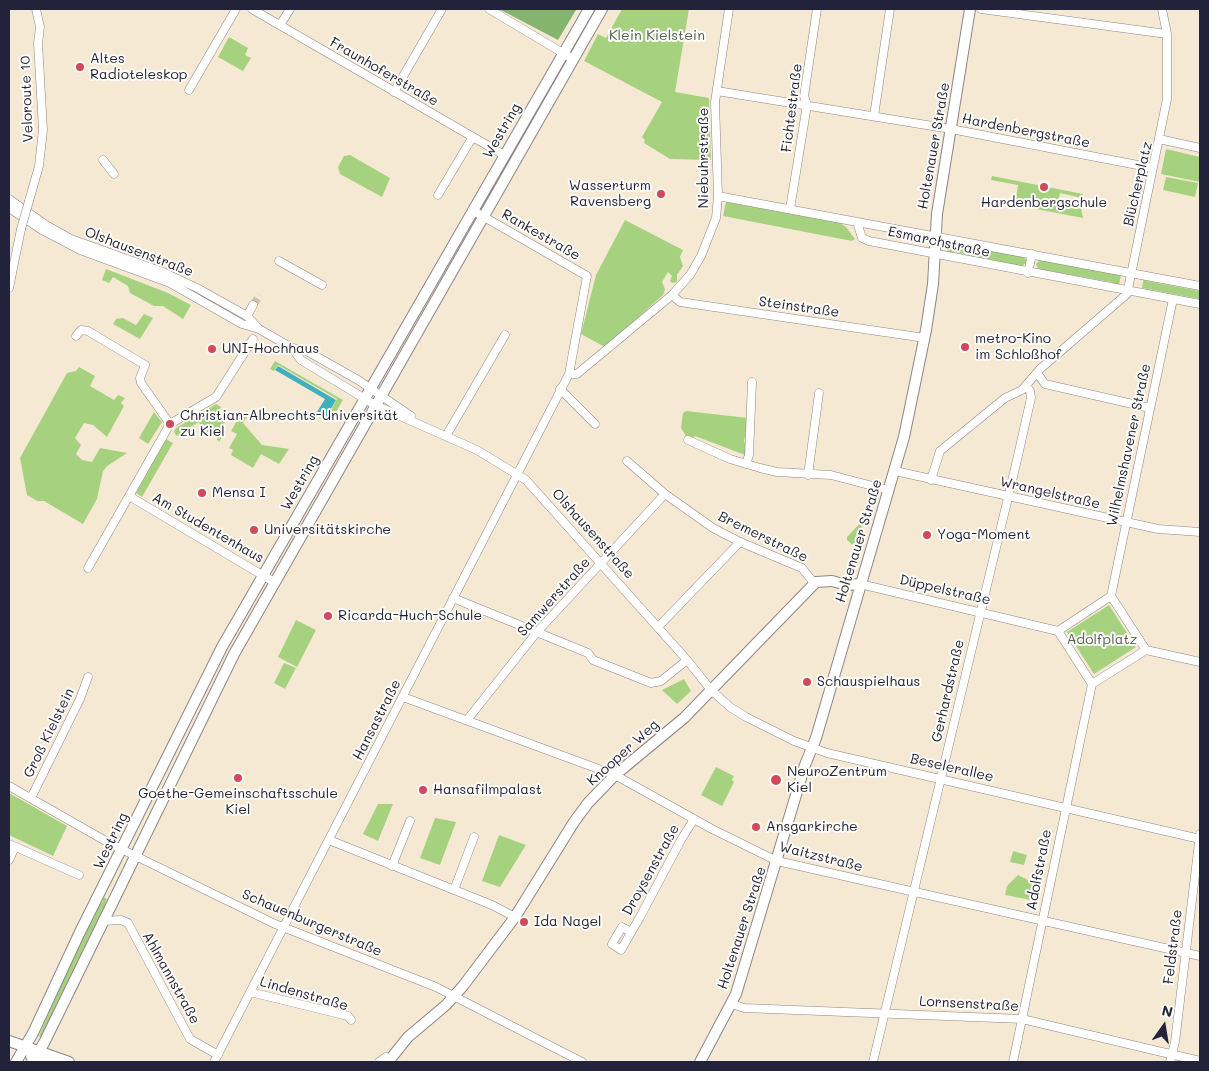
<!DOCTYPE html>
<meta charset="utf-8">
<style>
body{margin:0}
#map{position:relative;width:1209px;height:1071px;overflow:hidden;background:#f6e9d4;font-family:Mali,sans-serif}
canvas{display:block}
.frame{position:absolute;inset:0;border:10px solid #22223b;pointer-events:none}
.north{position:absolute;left:1139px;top:1001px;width:50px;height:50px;-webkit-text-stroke:4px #fdfcf7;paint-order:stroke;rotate:13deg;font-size:14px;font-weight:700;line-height:20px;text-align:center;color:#22223b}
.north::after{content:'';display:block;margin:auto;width:18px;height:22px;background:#22223b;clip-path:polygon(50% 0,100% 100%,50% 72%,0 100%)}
</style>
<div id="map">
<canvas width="1209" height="1071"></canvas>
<div class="frame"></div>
<div class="north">N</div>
</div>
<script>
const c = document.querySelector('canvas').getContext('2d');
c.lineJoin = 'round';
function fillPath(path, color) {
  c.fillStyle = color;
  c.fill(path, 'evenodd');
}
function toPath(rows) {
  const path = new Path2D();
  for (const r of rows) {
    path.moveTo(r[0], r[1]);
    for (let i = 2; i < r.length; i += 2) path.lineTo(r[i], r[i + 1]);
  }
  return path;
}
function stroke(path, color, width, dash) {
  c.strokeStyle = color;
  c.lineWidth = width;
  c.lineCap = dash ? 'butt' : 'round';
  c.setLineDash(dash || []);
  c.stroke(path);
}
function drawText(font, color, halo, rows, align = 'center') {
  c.font = font + ' Mali,sans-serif';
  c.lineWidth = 4;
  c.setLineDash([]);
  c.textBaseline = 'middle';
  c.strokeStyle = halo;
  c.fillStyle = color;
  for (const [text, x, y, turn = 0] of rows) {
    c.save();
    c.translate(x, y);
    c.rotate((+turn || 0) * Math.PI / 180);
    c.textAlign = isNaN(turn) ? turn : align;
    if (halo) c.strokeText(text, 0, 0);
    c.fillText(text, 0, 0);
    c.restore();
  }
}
fillPath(toPath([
 [622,9,689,9,675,92,709,98,711,160,670,159,644,143,645,140,642,137,662,102,584,61,598,34,606,38],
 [229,37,248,48,245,55,251,58,243,71,218,57],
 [1166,149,1200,157,1200,182,1161,174],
 [350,155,390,178,382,197,340,174,338,167,344,156],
 [992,176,1083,194,1082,198,1060,193,1057,209,1061,210,1066,202,1071,206,1076,205,1081,208,1083,218,1015,205,1018,185,991,180],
 [1166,177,1198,183,1195,197,1163,190],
 [726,202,840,223,846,227,855,239,852,241,723,216],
 [625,220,683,250,680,257,683,266,677,275,677,282,672,283,670,281,672,276,668,272,662,282,665,289,663,295,605,347,581,334,596,275],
 [947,242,1024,257,1027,262,1022,266,954,252,947,253],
 [1040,260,1121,274,1119,286,1111,282,1038,269,1036,264],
 [106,269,168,293,191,305,183,319,163,306,154,306,130,293,128,286,113,277,109,283,102,280],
 [1144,277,1147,281,1200,291,1200,299,1142,288],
 [144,314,153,318,140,339,113,324,116,319,123,318,136,325],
 [275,361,343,400,331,420,326,418,337,399,278,365,274,371,270,369],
 [79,367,95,376,90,386,114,400,118,395,125,398,121,403,124,406,107,437,93,425,84,423,75,438,81,445,76,454,82,460,92,462,100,448,127,453,107,466,103,471,97,499,83,524,44,501,37,501,27,495,20,458,67,373,76,371],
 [216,404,221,407,219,411,228,417,219,432,223,435,219,442,214,434,204,431,205,426,200,425,199,422,187,429,182,438,176,435,174,432,176,428],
 [686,411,748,418,744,442,747,443,745,455,695,436,692,439,686,436,681,428,683,413],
 [154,412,162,422,148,444,139,438],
 [241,414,247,417,243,423,262,445,289,449,279,464,261,454,253,468,231,455,233,450,229,448,237,434,231,431],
 [166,439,173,443,142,497,136,493],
 [864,519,856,547,855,547,847,540,847,537],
 [1109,605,1136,647,1094,674,1067,632],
 [296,620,316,630,297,667,278,657],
 [284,663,296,668,285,689,274,683],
 [684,679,691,691,677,704,662,690],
 [716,767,734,776,732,780,734,782,722,806,701,795],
 [9,793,67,826,53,856,9,835],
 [378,804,393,804,378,841,363,834],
 [435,818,456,822,440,865,420,858],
 [499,835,526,845,500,887,482,881],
 [1013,851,1027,855,1024,865,1010,862],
 [1018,875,1032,882,1031,900,1005,895,1007,886],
 [102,896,107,899,102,915,42,1038,39,1036,57,994,59,985,99,901,102,903,103,900,101,898]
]), '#a6d27f');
fillPath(toPath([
 [499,9,573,9,576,10,558,40]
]), '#84b46e');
fillPath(toPath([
 [278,366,336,400,326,417,317,412,325,399,275,370]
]), '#42afc0');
stroke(toPath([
 [253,305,260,295]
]), '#ccc1b5', 8, [8, 4]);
const minor = toPath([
 [252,9,504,155],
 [489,9,573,59],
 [981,9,1167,34],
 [280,25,290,9],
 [189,90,236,9],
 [717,91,951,129,1153,168],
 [394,92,442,9],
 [874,116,890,9],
 [1159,139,1200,148],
 [103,160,114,174],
 [438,195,472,138],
 [718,196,1200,286],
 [9,199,46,225,71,239,163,272,197,288,247,316,259,329],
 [29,201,39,166,43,130,38,43,40,27,36,9],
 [9,208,42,230,80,250,170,283,242,324,259,329,292,348,305,350,358,380,411,416],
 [790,209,807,105,804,96,817,9],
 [472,210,587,276,569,374],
 [857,222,862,238,869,241,1200,304],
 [279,261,322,285],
 [1028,273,1032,254],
 [9,288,21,229],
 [672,295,680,302,925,338],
 [247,316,253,305],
 [76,336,81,330,88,331,145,365,140,378,141,383,170,424],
 [292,348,301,360,375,405,477,450,526,480,687,660,711,690,730,707,746,717,794,741,827,753,1200,839],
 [1037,373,1045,384,1150,408],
 [569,374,577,374,672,295,690,275,701,256,716,218,718,196,715,102,729,9],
 [560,389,595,424],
 [170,424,216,397,253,339],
 [446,436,505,335],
 [688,440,730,459,760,468,777,472,831,475,888,490],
 [627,461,665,494,713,528,740,542,802,568,814,583],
 [746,464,749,455,752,382],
 [895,471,1158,529,1200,532],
 [808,475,819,393],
 [931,480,940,451,1005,398,1022,390,1040,369,1127,294,1167,99,1167,34,1162,9],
 [129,496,274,582],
 [88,568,170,424],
 [860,584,1058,631],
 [1111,596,1173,299],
 [1111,596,1146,650,1092,684,1058,631,1111,596],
 [453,598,588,653,593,660,651,683,661,681,687,660],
 [658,627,740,542],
 [1146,650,1200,662],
 [403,697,615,775,712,829,777,861,1200,956],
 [467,720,537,632,665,494],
 [9,786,111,844,275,924,436,987,582,1062],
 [31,798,80,699,88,677],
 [329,840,492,905,515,917],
 [9,844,79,875],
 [9,860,15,847],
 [392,866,410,821],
 [454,890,474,837],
 [103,921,121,920,128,923,190,1039,218,1055],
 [631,932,622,927,612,944,621,950,629,936,640,917,681,840,694,819],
 [250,992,348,1016,351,1020],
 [732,1004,744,1008,1022,1019,1200,1061],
 [214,1062,569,374],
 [379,1062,386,1057],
 [873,1062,1017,460,1031,398,1030,391,1026,385],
 [1013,1062,1092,684],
 [1170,1062,1175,1042,1200,834]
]);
const major = toPath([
 [9,1041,69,1062],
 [31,1056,49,1062],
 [16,1062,33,1033,79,934,222,647,589,9],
 [32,1062,44,1043,234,654,602,9],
 [388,1062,408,1037,446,1005,463,986,515,917,574,822,588,803,615,775,684,718,816,582,832,581,847,585,860,584],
 [700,1062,736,994,805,765,816,738,904,437,926,330,933,284,937,214,970,9]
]);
stroke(minor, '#8c8688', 9);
stroke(major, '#8c8688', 12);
stroke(minor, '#fff', 8);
stroke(major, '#fff', 10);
const minorBridge = toPath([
 [21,229,29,201]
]);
stroke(minorBridge, '#8c8688', 9, []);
stroke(minorBridge, '#fff', 8);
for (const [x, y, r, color] of [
 [80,67,5,"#d1495b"],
 [1044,187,5,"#d1495b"],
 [661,194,5,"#d1495b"],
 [965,347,5,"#d1495b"],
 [212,349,5,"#d1495b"],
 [170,424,5,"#d1495b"],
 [202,493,5,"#d1495b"],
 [254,530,5,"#d1495b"],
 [927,535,5,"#d1495b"],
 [328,616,5,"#d1495b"],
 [807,682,5,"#d1495b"],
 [238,778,5,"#d1495b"],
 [776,780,6,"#d1495b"],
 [423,790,5,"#d1495b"],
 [756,827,5,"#d1495b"],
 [524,922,5,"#d1495b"]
]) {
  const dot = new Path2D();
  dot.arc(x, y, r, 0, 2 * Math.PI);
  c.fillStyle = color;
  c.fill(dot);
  stroke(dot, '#fdfcf7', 2);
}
drawText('14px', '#506053', '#fdfcf7', [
 ["Klein Kielstein",657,36],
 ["Adolfplatz",1102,640]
]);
drawText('14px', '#22223b', '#fdfcf7', [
 ["Altes",90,59],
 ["Radioteleskop",90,75],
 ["Wasserturm",651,186,"right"],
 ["Ravensberg",651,202,"right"],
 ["Hardenbergschule",1044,203,"center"],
 ["metro-Kino",975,339],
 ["im Schloßhof",975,355],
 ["UNI-Hochhaus",222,349],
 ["Christian-Albrechts-Universität",180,416],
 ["zu Kiel",180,432],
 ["Mensa I",212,493],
 ["Universitätskirche",264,530],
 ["Yoga-Moment",937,535],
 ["Ricarda-Huch-Schule",338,616],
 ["Schauspielhaus",817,682],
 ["NeuroZentrum",787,772],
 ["Kiel",787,788],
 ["Hansafilmpalast",433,790],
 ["Goethe-Gemeinschaftsschule",238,794,"center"],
 ["Kiel",238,810,"center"],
 ["Ansgarkirche",766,827],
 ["Ida Nagel",534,922]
], 'left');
drawText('14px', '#22223b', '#fdfcf7', [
 ["Fraunhoferstraße",384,72,30],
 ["Veloroute 10",27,99,-92],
 ["Fichtestraße",792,108,-83],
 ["Westring",502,131,-60],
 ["Hardenbergstraße",1026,131,11],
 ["Holtenauer Straße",934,146,-80],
 ["Niebuhrstraße",704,158,-90],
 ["Blücherplatz",1138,184,-77],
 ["Rankestraße",541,235,30],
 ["Esmarchstraße",939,242,12],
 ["Olshausenstraße",139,252,21],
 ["Steinstraße",799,307,8],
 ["Wilhelmshavener Straße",1129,445,-78],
 ["Westring",300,483,-60],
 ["Wrangelstraße",1050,493,13],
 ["Am Studentenhaus",208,528,30],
 ["Olshausenstraße",593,534,48],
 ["Bremerstraße",763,537,26],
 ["Holtenauer Straße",859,541,-73],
 ["Düppelstraße",945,590,13],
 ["Samwerstraße",554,597,-48],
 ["Gerhardstraße",948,691,-77],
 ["Hansastraße",377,720,-63],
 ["Groß Kielstein",49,733,-64],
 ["Knooper Weg",623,753,-42],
 ["Beselerallee",952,768,13],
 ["Westring",111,841,-64],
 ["Waitzstraße",821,857,14],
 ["Droysenstraße",651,870,-61],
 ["Adolfstraße",1039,870,-79],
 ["Schauenburgerstraße",312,923,23],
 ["Holtenauer Straße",742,928,-72],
 ["Feldstraße",1173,947,-83],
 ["Ahlmannstraße",171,978,61],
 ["Lindenstraße",304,994,16],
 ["Lornsenstraße",969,1004,3]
]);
</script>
